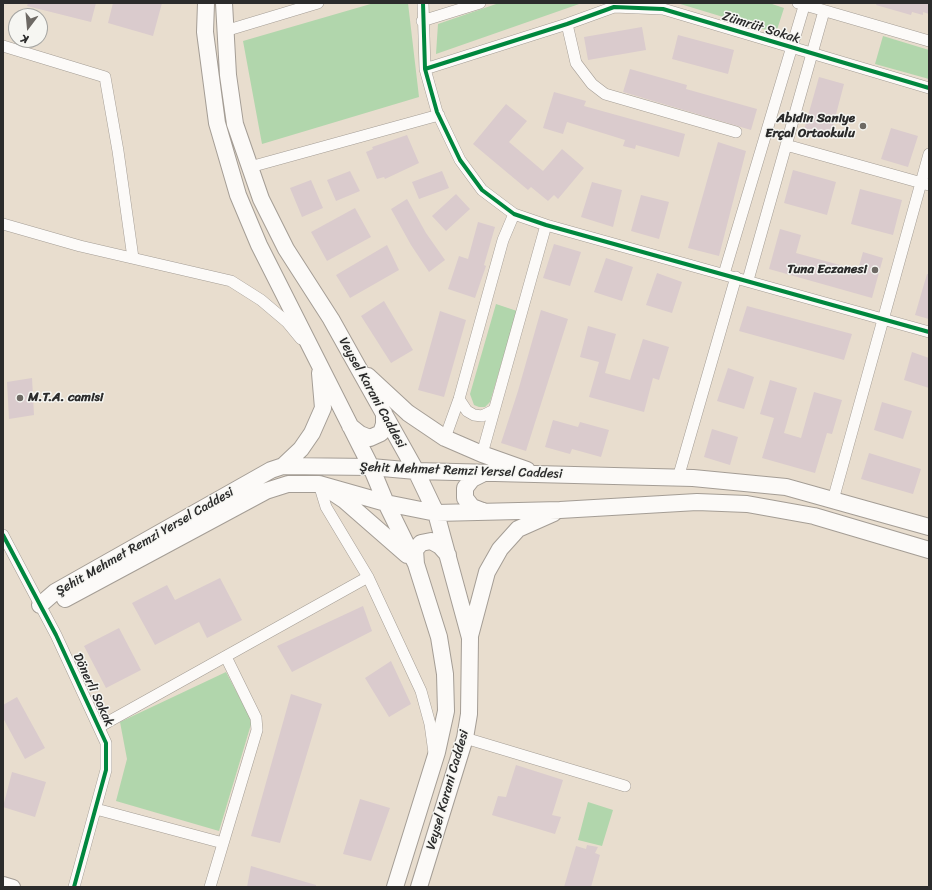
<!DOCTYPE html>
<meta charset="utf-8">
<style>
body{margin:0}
#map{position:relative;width:932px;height:890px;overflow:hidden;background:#e8ddce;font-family:Sriracha,sans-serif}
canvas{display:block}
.frame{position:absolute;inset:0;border:4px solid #2b2b2b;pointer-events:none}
.north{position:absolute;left:8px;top:8px;width:40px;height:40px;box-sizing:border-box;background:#f6f6f2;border:1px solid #a5a5a2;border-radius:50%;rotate:196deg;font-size:11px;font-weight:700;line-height:16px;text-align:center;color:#2b2b2b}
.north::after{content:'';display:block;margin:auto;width:14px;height:18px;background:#6d6964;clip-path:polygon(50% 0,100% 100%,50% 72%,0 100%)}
</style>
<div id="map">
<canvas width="932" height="890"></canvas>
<div class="frame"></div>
<div class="north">K</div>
</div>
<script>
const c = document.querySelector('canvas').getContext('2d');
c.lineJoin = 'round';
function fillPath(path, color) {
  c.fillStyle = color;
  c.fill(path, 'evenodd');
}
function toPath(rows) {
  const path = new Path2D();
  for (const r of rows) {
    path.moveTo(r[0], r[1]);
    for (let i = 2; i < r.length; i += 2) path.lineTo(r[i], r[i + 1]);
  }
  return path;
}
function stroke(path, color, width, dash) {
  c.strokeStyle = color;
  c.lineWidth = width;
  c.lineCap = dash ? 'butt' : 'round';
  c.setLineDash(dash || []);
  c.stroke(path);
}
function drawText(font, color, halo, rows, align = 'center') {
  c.font = font + ' Sriracha,sans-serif';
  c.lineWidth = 3;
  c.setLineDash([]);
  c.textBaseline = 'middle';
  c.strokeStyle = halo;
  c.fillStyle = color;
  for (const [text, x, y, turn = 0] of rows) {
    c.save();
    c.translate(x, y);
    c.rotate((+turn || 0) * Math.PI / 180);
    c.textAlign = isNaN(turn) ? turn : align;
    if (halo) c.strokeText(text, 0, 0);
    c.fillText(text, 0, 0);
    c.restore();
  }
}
fillPath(toPath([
 [374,3,408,3,419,97,262,144,243,41],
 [499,3,582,3,436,54,438,24],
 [677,3,769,3,784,8,776,33],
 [883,36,929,50,929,79,875,64],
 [496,304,517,311,490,402,485,407,479,407,474,405,470,394],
 [226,672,252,721,219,831,116,801,127,759,120,722],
 [588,802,613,810,602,846,578,840]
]), '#b1d6ac');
fillPath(toPath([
 [28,3,96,3,91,22,27,6],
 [113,3,162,3,153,36,108,23],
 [877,3,929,3,929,14,923,12,923,15,912,12,911,15,876,5],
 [642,27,646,50,588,60,584,37],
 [678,35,734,50,728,74,672,59],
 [630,69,687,85,686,89,757,109,751,130,623,92],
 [819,77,844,84,830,137,804,130],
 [554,92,586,101,584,106,685,134,679,157,636,145,635,149,623,146,625,140,567,122,563,134,543,128],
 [506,104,527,121,509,142,543,171,562,149,584,168,558,199,554,195,548,201,531,187,528,190,473,144],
 [891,128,918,136,908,167,881,159],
 [407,135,419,163,385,179,384,177,377,179,366,152,373,149,372,147],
 [718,142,746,151,719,256,688,248],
 [793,170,836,182,827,215,784,203],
 [350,171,360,191,336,201,327,180],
 [442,171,449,188,419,199,412,182],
 [311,180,323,208,302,217,290,188],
 [592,182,622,190,613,227,581,217],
 [860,189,902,200,893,235,851,224],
 [456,194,470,209,446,231,432,216],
 [641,195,669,202,659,239,631,231],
 [407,199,426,233,445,260,429,272,411,245,391,209],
 [355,208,371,237,327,261,311,232],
 [478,222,495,227,484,265,486,266,475,298,448,289,459,256,468,259],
 [780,229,801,235,796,253,858,270,863,252,883,258,872,298,769,269],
 [554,244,581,252,570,286,543,278],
 [387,245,399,270,350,298,336,275],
 [606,258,633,267,622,301,594,292],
 [657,273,682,282,672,313,646,305],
 [927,274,929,274,929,319,915,315],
 [384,301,413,350,391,363,361,316],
 [747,306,852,334,844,360,739,331],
 [541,310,568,319,526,451,501,443,518,391],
 [440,311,466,320,444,397,418,390],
 [588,326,616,334,605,373,630,380,643,339,669,347,659,380,653,378,644,412,589,397,599,362,580,357],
 [912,352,929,358,929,388,904,380],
 [728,368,754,377,744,409,717,401],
 [32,378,34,415,9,419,7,382],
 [770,380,797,388,784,433,801,438,814,392,842,400,832,434,827,433,815,473,762,458,774,418,760,414],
 [882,402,912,411,903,439,874,430],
 [553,420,578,427,580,422,609,430,601,457,572,449,570,454,545,447],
 [712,429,738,437,730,465,704,457],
 [869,453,921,469,913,494,861,479],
 [220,578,242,620,207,638,199,622,155,645,132,603,167,585,175,600],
 [363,606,372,631,292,672,277,646],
 [119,628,141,670,106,688,84,646],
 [391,661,411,704,389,717,365,678],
 [291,694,322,704,280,843,251,836],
 [17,697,45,748,25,759,3,718,3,705],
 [516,765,563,780,552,815,561,817,555,834,492,815,498,796,506,797],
 [12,772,46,782,35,817,3,807],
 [360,799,390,808,371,861,343,854],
 [587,845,598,847,595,853,600,855,591,887,564,887,576,846,586,849],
 [251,866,316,885,316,887,247,887]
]), '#dacbcd');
const minor = toPath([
 [423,3,425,69,437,112,460,160,482,190,514,214,546,225,929,332],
 [798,3,929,41],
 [422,21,480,3],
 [567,24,576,63,592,84,605,94,736,132],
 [225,31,318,3],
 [3,46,105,77,118,151,133,258],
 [425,69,567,24,614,7,663,9,929,88],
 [786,145,929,185],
 [250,167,439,115],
 [3,224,80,246,231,281,261,300,287,322,301,339],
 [724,274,805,3],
 [748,280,824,11],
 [459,399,467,411,474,415,482,416,494,410],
 [445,438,459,399,503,240,514,214],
 [482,454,546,225],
 [678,478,736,277],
 [319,484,326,507,368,577,421,691,430,724,434,753],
 [833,500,929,154],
 [3,535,56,635,106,743,106,770,74,887],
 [99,727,368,577],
 [465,738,625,786],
 [96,809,223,843],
 [210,887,257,730,256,718,226,657]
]);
const tertiary = toPath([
 [3,884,13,887]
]);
const secondary = toPath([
 [206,3,205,32,217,123,238,195,259,245,371,467,386,503,416,564,439,637,445,674,446,711,437,752,395,887],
 [224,3,228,75,235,124,261,199,286,249,331,319,416,471,436,513,470,638,469,714,465,738,419,887],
 [368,376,408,413,445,438,482,454,527,470],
 [350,426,360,434,370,438,381,433,384,424,384,413],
 [283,466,301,449,312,433,323,408,320,373],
 [482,474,472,479,465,488,465,498,472,507,485,512],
 [332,492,344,500,407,555],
 [416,564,415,550,421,543,431,541,440,546,448,555],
 [65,599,266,491,288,484,319,484,386,503,436,513,560,510,697,502,747,504,814,516,929,550],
 [40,605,55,592,271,470,283,466,371,467,416,471,693,478,786,487,929,527],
 [470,636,487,572,500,549,518,529,554,513]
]);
stroke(minor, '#a49d95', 12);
stroke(tertiary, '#a49d95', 16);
stroke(secondary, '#a49d95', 18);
stroke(minor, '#fcfaf8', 11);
stroke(tertiary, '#fcfaf8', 14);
stroke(secondary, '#fcfaf8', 16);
stroke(toPath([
 [423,3,425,69,437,112,460,160,482,190,514,214,546,225,929,332],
 [425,69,567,24,614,7,663,9,929,88],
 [3,535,56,635,106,743,106,770,74,887]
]), '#00873e', 4);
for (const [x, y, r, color] of [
 [863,126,4,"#6d6964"],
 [875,270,4,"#6d6964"],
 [20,398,4,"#6d6964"]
]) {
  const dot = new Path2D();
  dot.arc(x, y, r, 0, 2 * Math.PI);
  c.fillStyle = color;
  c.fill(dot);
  stroke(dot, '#f6f6f2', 1.5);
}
drawText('13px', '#2b2b2b', '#f6f6f2', [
 ["Zümrüt Sokak",761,28,17],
 ["Veysel Karani Caddesi",372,393,61],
 ["Şehit Mehmet Remzi Yersel Caddesi",461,471,2],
 ["Şehit Mehmet Remzi Yersel Caddesi",145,542,-30],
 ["Dönerli Sokak",93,690,65],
 ["Veysel Karani Caddesi",448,790,-74]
]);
drawText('bold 13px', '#2b2b2b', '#f6f6f2', [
 ["Abidin Saniye",855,119],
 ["Erçal Ortaokulu",855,134],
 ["Tuna Eczanesi",867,270],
 ["M.T.A. camisi",28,398,"left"]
], 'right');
</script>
